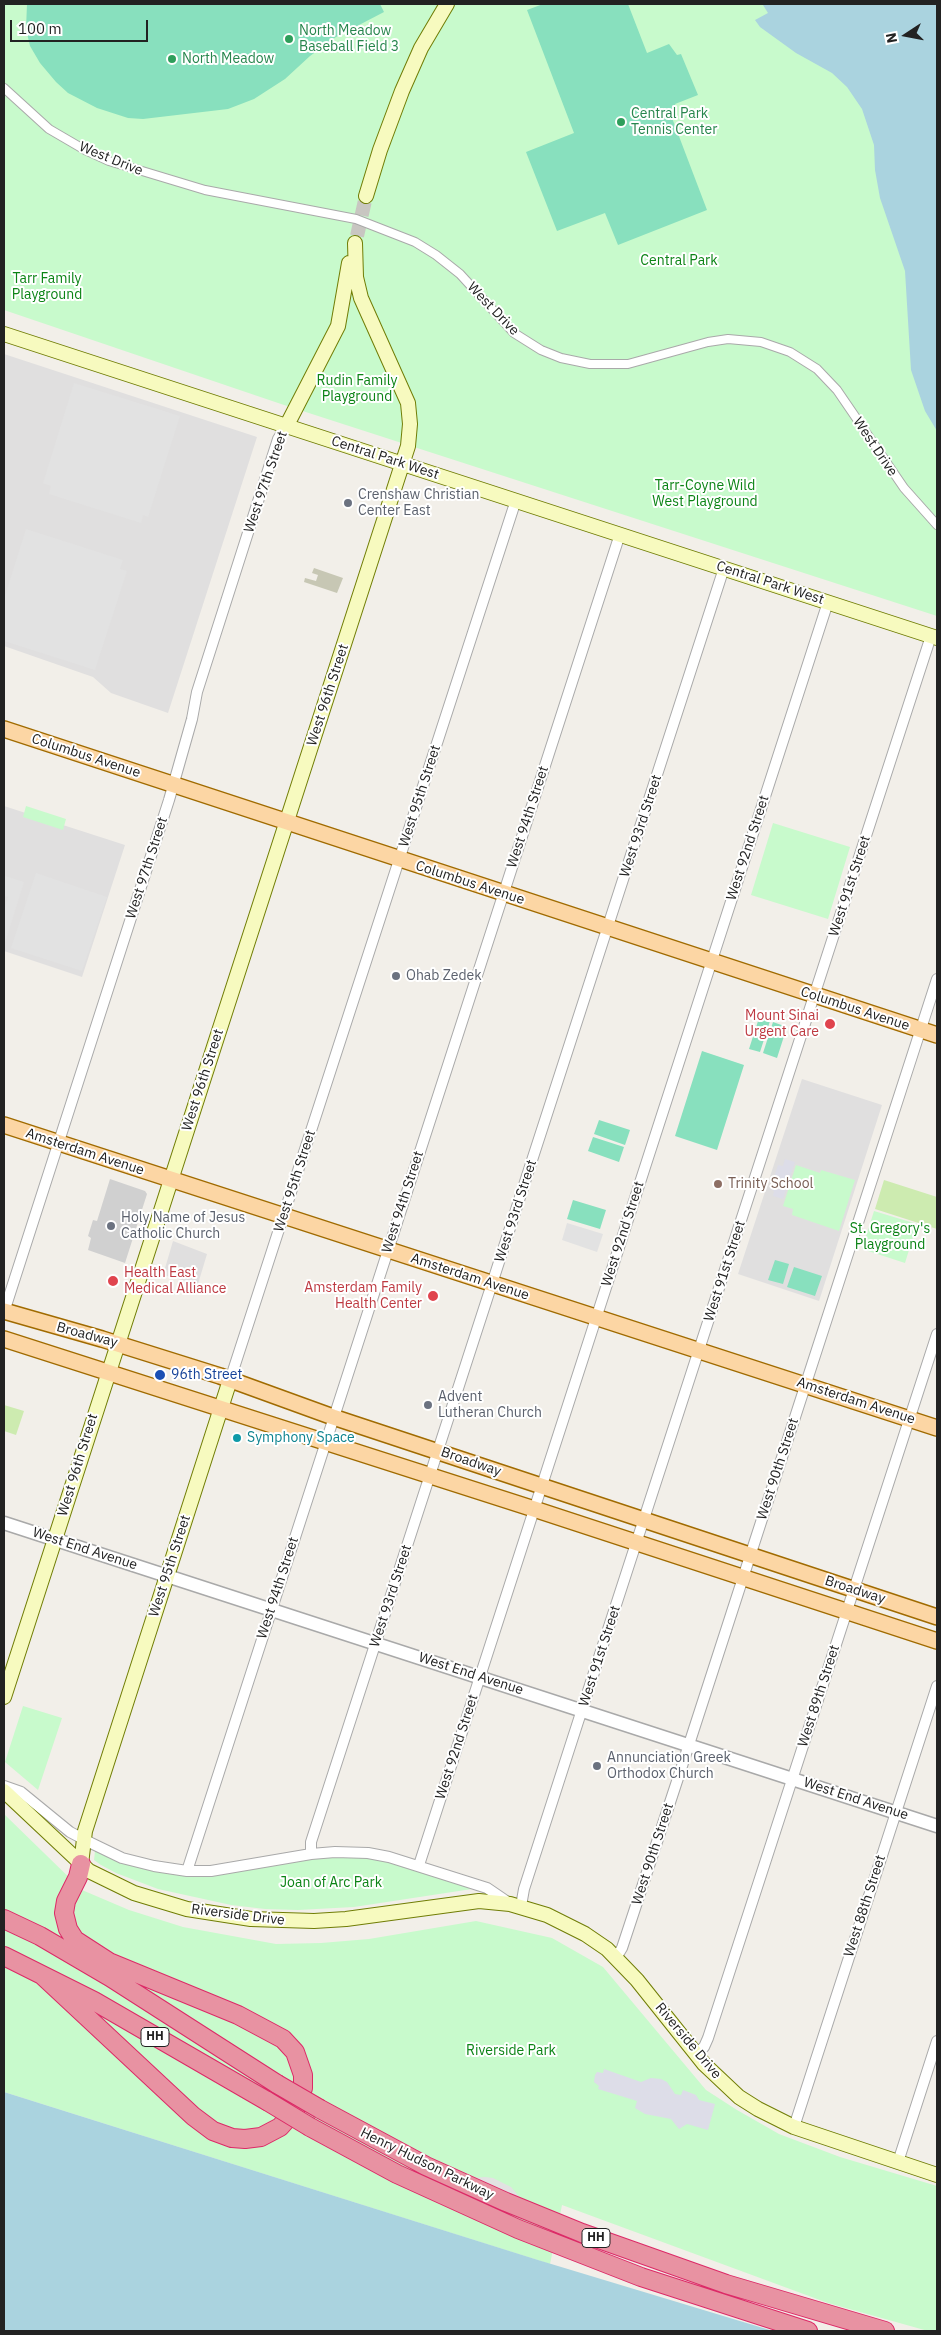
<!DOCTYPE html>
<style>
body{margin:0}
#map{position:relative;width:941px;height:2335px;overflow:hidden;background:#f2efe9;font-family:"IBM Plex Sans",sans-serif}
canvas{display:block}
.frame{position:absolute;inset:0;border:5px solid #222;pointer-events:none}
.north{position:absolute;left:881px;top:10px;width:50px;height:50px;-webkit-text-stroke:4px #fff;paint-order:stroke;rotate:259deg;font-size:14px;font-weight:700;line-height:20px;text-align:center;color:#222}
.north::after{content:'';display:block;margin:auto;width:18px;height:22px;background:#222;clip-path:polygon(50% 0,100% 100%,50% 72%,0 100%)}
.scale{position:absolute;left:10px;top:20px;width:138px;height:22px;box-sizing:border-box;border:2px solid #222;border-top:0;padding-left:6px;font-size:15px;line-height:18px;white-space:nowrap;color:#222;-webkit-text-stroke:4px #fff;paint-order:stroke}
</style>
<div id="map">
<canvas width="941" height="2335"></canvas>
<div class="frame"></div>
<div class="north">N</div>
<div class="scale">100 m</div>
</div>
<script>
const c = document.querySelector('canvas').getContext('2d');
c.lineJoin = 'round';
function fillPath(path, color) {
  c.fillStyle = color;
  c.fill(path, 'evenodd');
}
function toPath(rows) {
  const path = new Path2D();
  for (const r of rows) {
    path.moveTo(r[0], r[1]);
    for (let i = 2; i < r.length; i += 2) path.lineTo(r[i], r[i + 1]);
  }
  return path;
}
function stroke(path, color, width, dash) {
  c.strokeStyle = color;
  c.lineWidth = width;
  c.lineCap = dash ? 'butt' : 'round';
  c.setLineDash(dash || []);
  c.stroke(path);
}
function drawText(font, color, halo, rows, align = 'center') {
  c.font = font + ' "IBM Plex Sans",sans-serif';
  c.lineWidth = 4;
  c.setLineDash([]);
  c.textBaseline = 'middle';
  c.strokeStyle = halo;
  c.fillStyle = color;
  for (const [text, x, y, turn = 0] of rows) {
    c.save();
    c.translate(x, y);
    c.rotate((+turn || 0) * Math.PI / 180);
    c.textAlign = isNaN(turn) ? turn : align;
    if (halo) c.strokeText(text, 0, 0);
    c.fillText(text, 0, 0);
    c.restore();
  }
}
fillPath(toPath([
 [4,354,257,437,168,713,111,693,93,677,4,646],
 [4,806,125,845,82,977,4,951],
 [802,1079,882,1105,819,1301,738,1274],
 [173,1241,207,1254,198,1284,163,1275]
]), '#e0dfdf');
fillPath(toPath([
 [110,1179,145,1191,147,1194,125,1263,88,1250,91,1238,88,1236,93,1220,97,1221]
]), '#d0d0d0');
fillPath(toPath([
 [314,568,343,578,337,593,304,582,305,578,316,581,318,575,312,573]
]), '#c7c7b4');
fillPath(toPath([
 [884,1180,937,1197,937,1229,875,1209],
 [4,1405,24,1411,16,1435,4,1431]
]), '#cdebb0');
fillPath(toPath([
 [4,4,937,4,937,616,281,404,4,310],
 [26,806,66,819,63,830,23,817],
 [773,823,850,847,828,919,751,895],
 [796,1165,820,1173,821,1170,855,1180,839,1231,792,1215,793,1209,783,1206],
 [874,1211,917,1224,905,1263,862,1249],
 [23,1706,62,1718,38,1790,5,1762],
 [4,1814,82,1890,129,1910,183,1927,276,1944,321,1943,369,1939,476,1921,552,1938,603,1967,706,2090,737,2110,779,2134,840,2157,937,2186,937,2331,928,2331,828,2303,562,2205,550,2264,4,2092],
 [95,1851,114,1859,159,1871,335,1856,363,1857,394,1862,472,1889,354,1907,298,1910,265,1909,231,1905,158,1889,116,1873,101,1865,94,1860]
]), '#c8facc');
fillPath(toPath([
 [27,4,380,4,384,12,336,37,310,56,285,79,254,99,228,109,143,119,128,118,97,108,68,93,56,82,40,63,30,46,26,29],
 [543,4,628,4,647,53,669,44,677,55,681,54,698,95,675,104,676,107,669,110,707,210,618,245,605,213,557,231,526,152,574,133,527,10],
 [759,1018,770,1021,760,1052,749,1049],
 [773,1022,787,1027,777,1058,763,1053],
 [702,1051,744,1065,717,1150,675,1136],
 [599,1120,630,1130,625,1145,594,1134],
 [593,1137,624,1147,619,1162,588,1151],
 [573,1200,606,1210,600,1229,567,1219],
 [775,1260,789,1264,783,1284,768,1280],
 [794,1267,822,1276,815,1296,787,1287]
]), '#88e0be');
fillPath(toPath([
 [74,383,180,416,148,517,143,515,141,523,49,494,51,486,43,483],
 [26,529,123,560,120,569,127,571,95,670,4,641,4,599],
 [36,873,107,897,82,971,11,948],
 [5,876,24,882,4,946,4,910,8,897,4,896],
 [567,1223,603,1234,597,1252,562,1240],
 [485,2177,493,2178,511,2187,523,2201,470,2178]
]), '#e2e2e2');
fillPath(toPath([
 [785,1159,795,1162,783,1199,773,1196,774,1191,770,1189,778,1165,783,1166],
 [604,2069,641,2082,651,2078,661,2079,667,2082,675,2094,681,2095,683,2090,696,2095,699,2100,715,2104,708,2130,687,2124,679,2129,671,2119,645,2114,635,2108,637,2101,598,2089,599,2086,594,2082,595,2075,597,2072,603,2073]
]), '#dddde8');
fillPath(toPath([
 [765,4,937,4,937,431,925,411,911,370,905,271,880,198,875,170,874,145,862,109,847,87,832,73,796,53,760,27,755,20,768,13,763,5],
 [4,2092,538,2260,773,2331,4,2331]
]), '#aad3df');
stroke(toPath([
 [357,236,366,196]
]), '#c8c6c1', 14, [14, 7]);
const pedestrian = toPath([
 [4,88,49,129,85,150,109,161,205,190,356,219,415,242,436,255,460,274,514,333,541,350,561,358,590,364,628,364,708,342,728,339,761,342,790,352,817,369,837,390,904,488,937,525]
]);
const minor = toPath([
 [4,1312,169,800,192,719,197,692,278,439,287,425],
 [230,1380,516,500],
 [4,1786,21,1792,70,1832,91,1843,122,1858,154,1866,187,1871,211,1871,311,1854,335,1852,368,1853,389,1857,487,1888,509,1903],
 [311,1854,311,1842,724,568],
 [419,1865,828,602],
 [187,1871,620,534],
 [521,1906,524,1889,588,1691,931,636],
 [616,1958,622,1948,682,1766,937,979],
 [695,2054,704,2047,708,2038,937,1334],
 [794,2127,937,1686],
 [898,2162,937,2041]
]);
const tertiary = toPath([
 [4,1523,937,1826]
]);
const secondary = toPath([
 [366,196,380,150,402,91,421,48,447,4],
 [4,334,937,638],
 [287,425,338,326,349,263],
 [4,1697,408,446,410,424,408,403,361,298,356,277,355,243],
 [4,1791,89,1871,134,1893,187,1909,251,1919,314,1921,346,1919,479,1901,510,1904,547,1915,585,1934,607,1949,637,1980,704,2064,739,2097,758,2109,794,2127,937,2175],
 [81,1864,85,1831,230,1380]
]);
const primary = toPath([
 [4,729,937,1035],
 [4,1125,937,1428],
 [4,1311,102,1339,220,1376,333,1417,937,1617],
 [4,1339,534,1509,937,1641]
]);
const motorway = toPath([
 [4,1919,40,1936,110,1977,277,2084],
 [4,1956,94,2001,267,2101],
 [43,1976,193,2116,213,2131,232,2138,245,2139,261,2137,280,2127,295,2110,303,2088,303,2075,295,2052,283,2039,238,2015,109,1962,75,1940,68,1929,64,1913,66,1901,78,1877,81,1864],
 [320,2109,426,2166,506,2202,582,2233,726,2284,885,2331],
 [310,2127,397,2174,518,2229,641,2277,808,2331]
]);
stroke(pedestrian, '#a9a9a9', 10);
stroke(minor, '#a9a9a9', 12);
stroke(tertiary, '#a9a9a9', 15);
stroke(secondary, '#707d05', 16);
stroke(primary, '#a06b00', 18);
stroke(motorway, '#dc2a67', 20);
stroke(pedestrian, '#fff', 8);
stroke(minor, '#fff', 10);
stroke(tertiary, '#fff', 12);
stroke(secondary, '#f7fabf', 14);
stroke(primary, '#fcd6a4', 15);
stroke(motorway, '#e892a2', 18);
const motorwayBridge = toPath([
 [277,2084,320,2109],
 [267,2101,310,2127]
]);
stroke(motorwayBridge, '#dc2a67', 20, []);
stroke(motorwayBridge, '#e892a2', 18);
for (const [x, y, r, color] of [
 [289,39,5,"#2e9e5b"],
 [172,59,5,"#2e9e5b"],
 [621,122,5,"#2e9e5b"],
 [348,503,5,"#6b7280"],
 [396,976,5,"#6b7280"],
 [830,1024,6,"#e0444e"],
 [718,1184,5,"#8d6e63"],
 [111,1226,5,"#6b7280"],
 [113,1281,6,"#e0444e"],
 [433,1296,6,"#e0444e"],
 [160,1375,6,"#1a4fb4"],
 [428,1405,5,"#6b7280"],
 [237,1438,5,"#0f9aa8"],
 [597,1766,5,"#6b7280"]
]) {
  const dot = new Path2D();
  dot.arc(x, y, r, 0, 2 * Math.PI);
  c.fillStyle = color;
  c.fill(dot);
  stroke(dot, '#fff', 2);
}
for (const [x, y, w] of [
 [155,2037,28],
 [596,2238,28]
]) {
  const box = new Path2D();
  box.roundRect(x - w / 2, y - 9.5, w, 19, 4);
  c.fillStyle = '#fff';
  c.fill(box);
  stroke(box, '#222', 1);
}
drawText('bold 12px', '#222', null, [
 ["HH",155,2037],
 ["HH",596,2238]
]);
drawText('14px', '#27864d', '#fff', [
 ["North Meadow",299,31],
 ["Baseball Field 3",299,47],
 ["North Meadow",182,59],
 ["Central Park",631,114],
 ["Tennis Center",631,130]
], 'left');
drawText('14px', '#222', '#fff', [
 ["West Drive",111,159,22],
 ["West Drive",493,309,46],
 ["West Drive",875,447,56],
 ["Central Park West",385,458,18],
 ["West 97th Street",266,482,-71],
 ["Central Park West",770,583,18],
 ["West 96th Street",328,695,-72],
 ["Columbus Avenue",86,756,18],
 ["West 95th Street",420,796,-72],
 ["West 94th Street",528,817,-72],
 ["West 93rd Street",641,826,-72],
 ["West 92nd Street",748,848,-72],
 ["West 97th Street",147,868,-72],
 ["Columbus Avenue",470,883,18],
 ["West 91st Street",850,886,-72],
 ["Columbus Avenue",855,1009,18],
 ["West 96th Street",203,1080,-72],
 ["Amsterdam Avenue",85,1152,18],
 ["West 95th Street",295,1181,-72],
 ["West 94th Street",403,1202,-72],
 ["West 93rd Street",516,1211,-72],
 ["West 92nd Street",623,1234,-72],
 ["West 91st Street",725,1271,-72],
 ["Amsterdam Avenue",470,1277,18],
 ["Broadway",87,1335,15],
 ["Amsterdam Avenue",856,1401,18],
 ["Broadway",471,1462,19],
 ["West 96th Street",78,1465,-73],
 ["West 90th Street",778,1469,-72],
 ["West End Avenue",85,1549,18],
 ["West 95th Street",170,1566,-72],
 ["West 94th Street",278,1588,-72],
 ["Broadway",855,1590,18],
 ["West 93rd Street",391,1596,-72],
 ["West 91st Street",600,1656,-72],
 ["West End Avenue",471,1674,18],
 ["West 89th Street",819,1696,-72],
 ["West 92nd Street",457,1747,-72],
 ["West End Avenue",856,1799,18],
 ["West 90th Street",653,1854,-72],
 ["West 88th Street",865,1906,-72],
 ["Riverside Drive",238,1915,7],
 ["Riverside Drive",688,2041,50],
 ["Henry Hudson Parkway",427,2164,26]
]);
drawText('14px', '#0c8416', '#fff', [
 ["Central Park",679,261],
 ["Tarr Family",47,279],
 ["Playground",47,295],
 ["Rudin Family",357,381],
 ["Playground",357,397],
 ["Tarr-Coyne Wild",705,486],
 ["West Playground",705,502],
 ["St. Gregory's",890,1229],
 ["Playground",890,1245],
 ["Joan of Arc Park",331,1883],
 ["Riverside Park",511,2051]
]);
drawText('14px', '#5b616d', '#fff', [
 ["Crenshaw Christian",358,495],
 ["Center East",358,511],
 ["Ohab Zedek",406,976],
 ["Holy Name of Jesus",121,1218],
 ["Catholic Church",121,1234],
 ["Advent",438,1397],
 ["Lutheran Church",438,1413],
 ["Annunciation Greek",607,1758],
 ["Orthodox Church",607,1774]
], 'left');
drawText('14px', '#be3a42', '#fff', [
 ["Mount Sinai",819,1016],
 ["Urgent Care",819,1032],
 ["Health East",124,1273,"left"],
 ["Medical Alliance",124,1289,"left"],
 ["Amsterdam Family",422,1288],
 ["Health Center",422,1304]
], 'right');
drawText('14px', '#785e54', '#fff', [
 ["Trinity School",728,1184]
], 'left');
drawText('14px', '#164399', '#fff', [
 ["96th Street",171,1375]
], 'left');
drawText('14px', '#0d838f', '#fff', [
 ["Symphony Space",247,1438]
], 'left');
</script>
